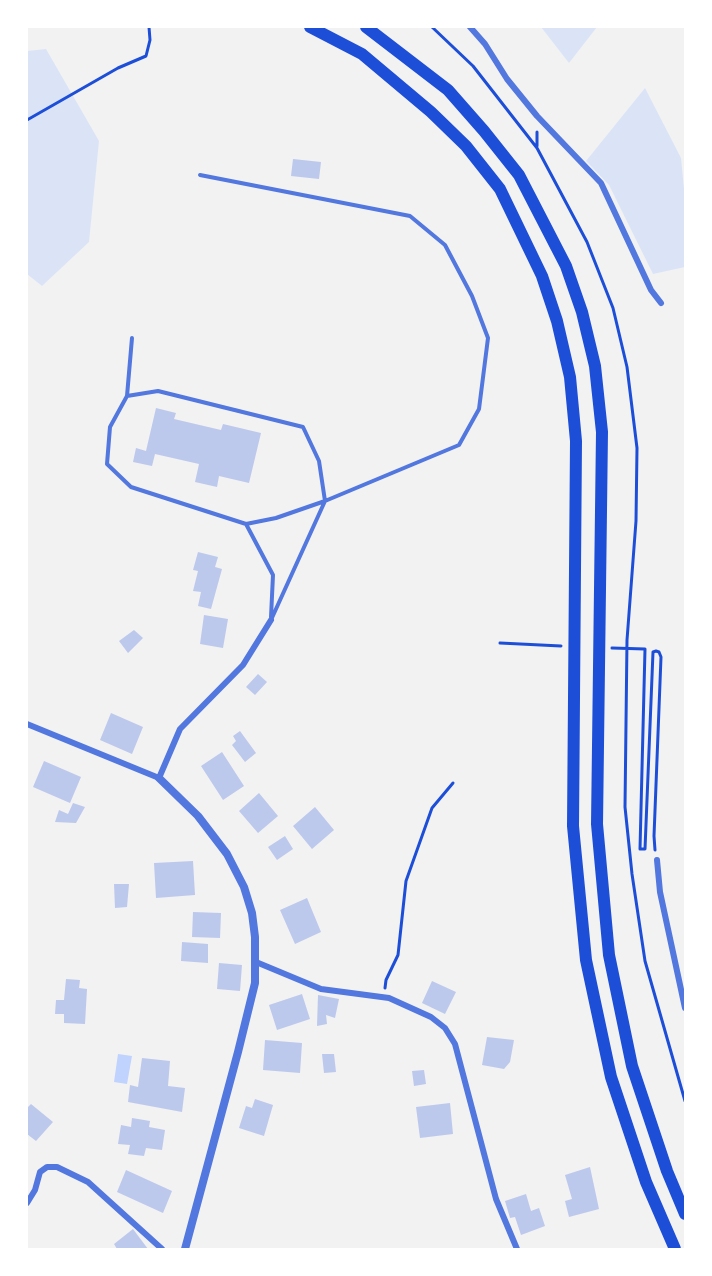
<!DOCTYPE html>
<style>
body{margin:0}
#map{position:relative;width:712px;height:1276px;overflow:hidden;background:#f2f2f2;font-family:Barlow,sans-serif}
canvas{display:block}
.frame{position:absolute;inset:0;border:28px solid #fff;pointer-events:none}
</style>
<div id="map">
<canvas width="712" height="1276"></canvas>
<div class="frame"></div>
</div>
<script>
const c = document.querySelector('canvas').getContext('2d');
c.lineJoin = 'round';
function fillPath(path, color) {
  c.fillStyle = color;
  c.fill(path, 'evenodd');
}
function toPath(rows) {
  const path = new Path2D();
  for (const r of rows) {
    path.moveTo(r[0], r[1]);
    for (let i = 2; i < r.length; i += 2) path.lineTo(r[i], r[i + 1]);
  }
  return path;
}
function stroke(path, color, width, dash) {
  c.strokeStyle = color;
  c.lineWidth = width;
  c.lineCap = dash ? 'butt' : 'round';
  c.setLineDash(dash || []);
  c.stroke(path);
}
fillPath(toPath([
 [541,27,597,27,569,63],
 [46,49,99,141,89,242,42,286,27,274,27,51],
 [645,88,681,158,685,199,685,267,653,274,609,185,586,161]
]), '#dbe4f7');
fillPath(toPath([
 [118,1054,132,1056,127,1084,114,1082]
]), '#bfd3fe');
fillPath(toPath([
 [293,159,321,162,319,179,291,176],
 [156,408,176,413,174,419,221,430,223,424,261,433,249,483,219,476,217,487,195,482,199,464,155,454,152,466,133,462,136,448,146,451],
 [198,552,218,557,215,567,222,569,211,609,198,606,201,592,193,591,198,571,193,570],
 [204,615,228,619,223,648,200,644],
 [134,630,143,638,128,653,119,641],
 [258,674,267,682,255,695,246,687],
 [111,713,143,727,132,754,100,740],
 [240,731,256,753,245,762,232,745,236,741,233,736],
 [222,752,244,786,223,800,201,766],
 [44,761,81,777,70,803,33,787],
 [259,793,278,816,258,833,239,811],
 [73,803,85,807,76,823,55,822,59,810,68,814],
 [315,807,334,830,312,849,293,826],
 [285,836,293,849,277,860,268,847],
 [193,861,195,895,156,898,154,863],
 [114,884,129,884,127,907,115,908],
 [307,898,321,932,295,944,280,910],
 [193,912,221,913,220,938,192,937],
 [182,942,208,944,208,963,181,961],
 [219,963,242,965,240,991,217,989],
 [66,979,80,980,79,988,87,989,85,1024,64,1023,64,1014,55,1014,56,1000,64,1000],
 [432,981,456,992,445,1014,422,1003],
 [302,994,310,1019,277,1030,269,1005],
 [318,995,339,999,335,1018,326,1015,327,1024,317,1026],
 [487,1037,514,1040,510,1062,504,1069,482,1065],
 [265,1040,302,1043,300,1073,263,1070],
 [322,1054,334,1054,336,1072,324,1073],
 [142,1058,170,1061,168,1086,185,1088,182,1112,128,1102,130,1085,138,1087],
 [424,1070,426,1084,414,1086,412,1071],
 [255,1099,273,1105,264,1136,239,1128,246,1106,252,1108],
 [450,1103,453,1134,420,1138,416,1107],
 [31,1104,53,1122,36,1141,27,1134,27,1108],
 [132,1118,150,1121,149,1127,165,1130,162,1150,146,1148,144,1156,128,1154,130,1145,118,1144,121,1125,131,1127],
 [590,1167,599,1209,569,1217,565,1201,572,1199,565,1175],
 [126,1170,172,1191,163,1213,117,1192],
 [526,1194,531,1211,539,1208,545,1226,521,1235,515,1217,510,1218,505,1201],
 [133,1229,148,1249,117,1249,114,1244]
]), '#bdc9ec');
stroke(toPath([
 [432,27,473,66,537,148,587,242,613,308,627,367,637,448,636,521,627,640,625,807,632,874,645,961,685,1101],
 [27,120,118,68,146,56,150,40,149,27],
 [537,132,537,146],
 [500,643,561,646],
 [612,648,645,649,640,849],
 [640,849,645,849,653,652,656,651,659,652,661,657,654,836,655,850],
 [385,988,386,980,398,955,406,881,432,808,453,783]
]), '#1d4ed8', 3);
stroke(toPath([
 [200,175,410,216,445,245,472,296,488,338,479,409,459,445,325,501,271,620],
 [132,338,127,396,110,427,107,464,131,487,246,524,273,575,271,617],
 [127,396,158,391,303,427,319,461,325,501,276,518,246,524]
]), '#5277de', 4);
stroke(toPath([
 [470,27,485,44,507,79,537,116,601,183,651,290,661,303],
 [27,724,159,778,180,729,243,665,271,620],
 [657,860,660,892,685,1008],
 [256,962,321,989,389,998,431,1017,445,1028,455,1044,496,1199,517,1249],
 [27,1203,35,1190,40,1172,47,1167,57,1167,88,1182,162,1249]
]), '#5277de', 6);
stroke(toPath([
 [159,778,198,816,227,854,244,887,252,913,255,937,255,983,238,1052,185,1249]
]), '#5277de', 8);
stroke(toPath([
 [310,27,362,54,431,112,466,146,500,189,542,276,557,321,570,377,576,441,573,826,586,960,611,1077,646,1182,675,1249],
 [366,27,448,90,484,131,519,175,566,266,582,312,595,366,602,432,597,824,609,955,632,1066,667,1171,685,1214]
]), '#1d4ed8', 12);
</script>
